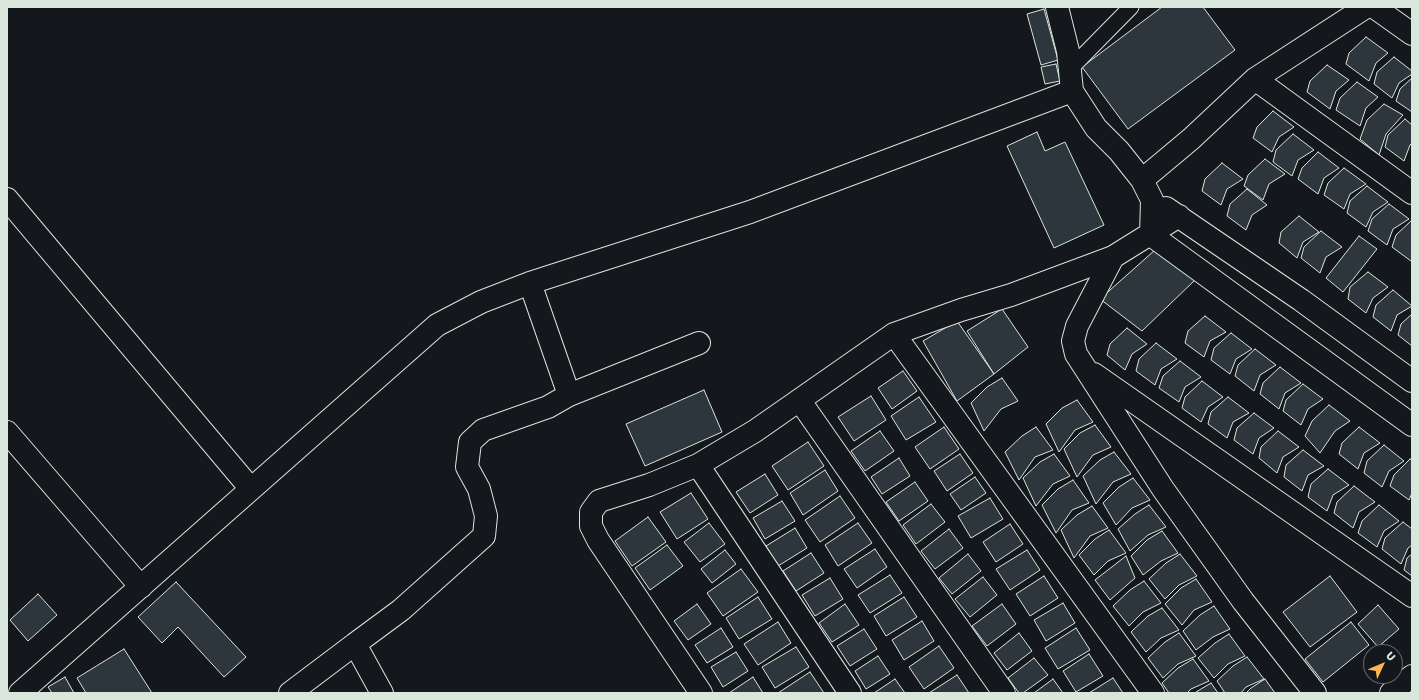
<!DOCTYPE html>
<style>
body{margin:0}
#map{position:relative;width:1419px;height:700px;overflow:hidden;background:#14181c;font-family:Poppins,sans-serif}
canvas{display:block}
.frame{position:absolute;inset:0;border:8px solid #d8e6dc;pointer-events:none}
.north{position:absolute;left:1363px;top:644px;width:40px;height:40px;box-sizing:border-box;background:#14181c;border:1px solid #626a69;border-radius:50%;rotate:46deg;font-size:11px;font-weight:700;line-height:16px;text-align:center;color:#d8e6dc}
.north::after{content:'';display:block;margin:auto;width:14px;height:18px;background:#ffb74d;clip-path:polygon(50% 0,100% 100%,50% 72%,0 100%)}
</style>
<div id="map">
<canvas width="1419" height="700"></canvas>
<div class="frame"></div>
<div class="north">U</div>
</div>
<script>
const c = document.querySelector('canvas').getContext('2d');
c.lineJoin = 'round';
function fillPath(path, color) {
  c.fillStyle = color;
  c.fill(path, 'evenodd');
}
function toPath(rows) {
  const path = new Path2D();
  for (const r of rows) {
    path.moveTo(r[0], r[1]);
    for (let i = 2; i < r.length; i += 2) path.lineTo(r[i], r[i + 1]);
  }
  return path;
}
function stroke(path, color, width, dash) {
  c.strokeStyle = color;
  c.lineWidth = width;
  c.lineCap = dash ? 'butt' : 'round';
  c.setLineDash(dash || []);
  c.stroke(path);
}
const building = toPath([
 [1162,7,1203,7,1235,50,1128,129,1082,67,1162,7],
 [1044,9,1058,60,1041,65,1027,14,1044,9],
 [1366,37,1388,53,1376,63,1369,81,1346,64,1349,53,1366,37],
 [1394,57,1412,71,1412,74,1399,83,1392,98,1374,84,1377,72,1394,57],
 [1056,64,1060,81,1045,84,1041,67,1056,64],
 [1327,65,1349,80,1336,91,1330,109,1307,92,1310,81,1327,65],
 [1412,78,1412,112,1396,101,1400,89,1412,78],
 [1357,82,1378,97,1366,108,1360,126,1336,110,1340,98,1357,82],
 [1384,104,1403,115,1386,134,1379,155,1360,139,1367,120,1384,104],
 [1273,111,1294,127,1279,137,1272,152,1253,138,1257,127,1273,111],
 [1405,119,1412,125,1412,143,1410,145,1404,161,1385,147,1388,135,1405,119],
 [1037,132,1045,151,1065,142,1104,225,1054,248,1007,146,1037,132],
 [1293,134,1314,150,1298,160,1292,176,1273,162,1276,150,1293,134],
 [1318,152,1339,168,1324,178,1318,194,1298,179,1302,168,1318,152],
 [1265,159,1285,174,1269,184,1263,200,1244,186,1248,175,1265,159],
 [1222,163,1243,179,1227,189,1221,205,1202,191,1205,179,1222,163],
 [1344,168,1366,184,1350,194,1344,209,1324,195,1328,183,1344,168],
 [1367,186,1388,202,1373,212,1366,227,1347,213,1350,201,1367,186],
 [1247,189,1267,205,1252,215,1246,230,1227,216,1230,204,1247,189],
 [1389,204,1409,219,1393,229,1387,245,1368,231,1372,219,1389,204],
 [1299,216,1319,232,1303,242,1297,258,1279,243,1281,232,1299,216],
 [1412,220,1412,260,1411,261,1392,247,1396,235,1412,220],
 [1321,231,1342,247,1326,257,1320,273,1301,258,1304,247,1321,231],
 [1359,236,1377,249,1343,292,1326,278,1359,236],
 [1155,250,1195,280,1142,331,1100,299,1155,250],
 [1368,272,1388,287,1373,298,1366,313,1348,299,1350,287,1368,272],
 [1393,290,1412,306,1397,315,1391,331,1373,317,1376,305,1393,290],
 [1002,309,1028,347,994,374,967,331,1002,309],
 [1412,314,1412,346,1398,335,1401,324,1412,314],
 [1205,316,1226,332,1210,341,1204,357,1185,343,1188,331,1205,316],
 [957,321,994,374,957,401,923,341,957,321],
 [1127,328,1147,344,1132,354,1125,370,1107,355,1110,344,1127,328],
 [1231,333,1252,349,1236,359,1230,374,1211,360,1214,348,1231,333],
 [1156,343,1177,359,1161,369,1155,385,1136,371,1139,359,1156,343],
 [1255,349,1276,365,1260,375,1254,391,1235,376,1238,365,1255,349],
 [1180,361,1201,377,1185,387,1179,402,1159,388,1163,376,1180,361],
 [1280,367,1301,383,1285,393,1279,409,1260,394,1263,383,1280,367],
 [903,371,917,391,892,409,878,388,903,371],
 [1002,378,1018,401,1001,409,984,431,971,403,987,387,1002,378],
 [1202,381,1223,397,1208,407,1201,422,1182,408,1185,397,1202,381],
 [1303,384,1323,399,1308,409,1301,425,1283,411,1286,400,1303,384],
 [704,390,722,432,645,466,626,424,704,390],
 [871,396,886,420,854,441,838,417,871,396],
 [919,397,936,422,906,440,891,416,919,397],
 [1228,397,1249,413,1233,422,1227,438,1208,424,1211,412,1228,397],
 [1077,400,1093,422,1075,430,1059,452,1046,424,1062,408,1077,400],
 [1329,405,1350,421,1335,431,1320,453,1305,436,1312,421,1329,405],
 [1254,413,1274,428,1259,438,1253,454,1234,440,1237,428,1254,413],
 [1095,425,1111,447,1093,455,1077,477,1064,449,1080,433,1095,425],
 [944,427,959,449,930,469,915,447,944,427],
 [1036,427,1053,450,1035,457,1019,480,1005,452,1022,436,1036,427],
 [1359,427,1380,443,1364,453,1358,469,1339,454,1342,443,1359,427],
 [880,431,894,451,865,471,851,451,880,431],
 [1278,431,1299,447,1283,457,1277,473,1259,458,1261,447,1278,431],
 [808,442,824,466,788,490,772,466,808,442],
 [1384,445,1404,461,1389,471,1382,487,1364,473,1367,461,1384,445],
 [1303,450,1324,466,1308,475,1302,491,1284,477,1286,465,1303,450],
 [1114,452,1131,474,1113,482,1096,504,1083,476,1100,460,1114,452],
 [960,454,973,473,947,491,934,471,960,454],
 [1054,454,1070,476,1053,484,1036,506,1023,478,1040,462,1054,454],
 [899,458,910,476,882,494,871,477,899,458],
 [1410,459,1412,460,1412,493,1409,500,1390,486,1394,475,1410,459],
 [1328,469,1349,485,1333,495,1327,511,1308,497,1311,484,1328,469],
 [825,470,838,491,803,515,790,493,825,470],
 [765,474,778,495,750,513,736,492,765,474],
 [975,477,986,493,961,510,950,494,975,477],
 [1133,478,1150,500,1132,508,1116,525,1103,503,1119,487,1133,478],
 [1073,480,1089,503,1072,510,1056,533,1042,505,1058,489,1073,480],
 [915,482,928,501,899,521,886,502,915,482],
 [1354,486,1375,502,1359,512,1353,528,1334,513,1337,502,1354,486],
 [691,493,708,519,677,539,660,512,691,493],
 [840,496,855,518,820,542,805,520,840,496],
 [990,498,1003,519,971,538,958,516,990,498],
 [782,501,795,521,765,539,753,518,782,501],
 [931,504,945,522,916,544,903,525,931,504],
 [1149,505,1166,527,1148,535,1130,551,1118,529,1135,514,1149,505],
 [1379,505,1399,521,1384,531,1377,547,1358,533,1362,521,1379,505],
 [1092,506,1108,528,1090,536,1074,558,1061,530,1077,515,1092,506],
 [648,517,666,542,632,566,615,541,648,517],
 [1403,522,1412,529,1412,545,1408,548,1401,564,1382,549,1385,538,1403,522],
 [709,523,725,544,700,562,684,542,709,523],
 [858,523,872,543,838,566,825,545,858,523],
 [1010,524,1023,544,996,562,983,542,1010,524],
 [795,528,807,548,778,566,766,546,795,528],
 [949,529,963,548,935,569,921,551,949,529],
 [1109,530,1126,553,1108,561,1094,575,1079,555,1095,539,1109,530],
 [1162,531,1178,553,1161,561,1143,575,1131,556,1147,540,1162,531],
 [667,545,683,566,650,590,635,568,667,545],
 [875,549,887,567,857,588,844,569,875,549],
 [725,550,736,564,712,583,701,569,725,550],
 [1027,550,1040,570,1010,590,996,569,1027,550],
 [811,553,824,573,796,591,783,571,811,553],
 [968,554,981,571,952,594,939,578,968,554],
 [1180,554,1197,576,1179,585,1165,599,1149,579,1166,563,1180,554],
 [1412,554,1412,576,1404,570,1407,558,1412,554],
 [1126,556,1135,578,1110,600,1095,580,1126,556],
 [741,569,758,592,723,616,707,593,741,569],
 [890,575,902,593,870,613,858,595,890,575],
 [1044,576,1058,598,1030,616,1016,594,1044,576],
 [1330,576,1357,612,1310,647,1283,612,1330,576],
 [983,577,997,595,970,617,955,599,983,577],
 [830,578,843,599,815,616,802,595,830,578],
 [1196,579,1212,602,1194,610,1182,625,1165,604,1181,588,1196,579],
 [1144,581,1161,603,1143,612,1129,626,1113,606,1130,590,1144,581],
 [176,582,246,657,224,677,178,627,162,643,138,617,176,582],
 [38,594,57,615,28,641,10,620,38,594],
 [758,597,772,619,739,639,726,618,758,597],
 [904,597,917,617,886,636,874,616,904,597],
 [1063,603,1075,623,1046,641,1034,620,1063,603],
 [697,604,711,624,688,640,674,621,697,604],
 [845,604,859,625,832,642,819,623,845,604],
 [1002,604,1016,624,987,646,972,626,1002,604],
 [1378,605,1399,629,1378,647,1358,624,1378,605],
 [1214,606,1230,629,1213,637,1196,650,1183,631,1200,615,1214,606],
 [1162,608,1179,630,1161,638,1146,652,1131,632,1148,616,1162,608],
 [922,621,934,641,904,660,892,640,922,621],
 [778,622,791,643,758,665,744,644,778,622],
 [1351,622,1369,645,1323,682,1305,659,1351,622],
 [721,628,733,647,707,663,695,645,721,628],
 [1076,628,1090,650,1058,669,1045,648,1076,628],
 [864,629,877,649,850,666,837,646,864,629],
 [1019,633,1032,651,1007,670,994,653,1019,633],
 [1179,633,1196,656,1178,664,1163,678,1148,658,1165,642,1179,633],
 [1229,634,1245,656,1228,664,1214,678,1198,658,1215,643,1229,634],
 [939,646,954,668,924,689,909,667,939,646],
 [796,647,809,667,775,688,762,667,796,647],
 [124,649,152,693,86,693,77,678,124,649],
 [736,652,748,671,723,687,711,667,736,652],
 [1089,654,1103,676,1076,692,1063,671,1089,654],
 [878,656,890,674,866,689,855,671,878,656],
 [1247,657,1264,679,1246,687,1241,693,1225,693,1217,681,1233,666,1247,657],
 [1034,658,1048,675,1023,693,1019,693,1008,678,1034,658],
 [1193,659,1209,681,1191,689,1187,693,1169,693,1162,683,1178,668,1193,659],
 [810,672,824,693,778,693,810,672],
 [957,675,969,693,929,693,957,675],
 [65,677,74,693,52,693,48,687,65,677],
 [753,677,763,693,729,693,753,677],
 [1113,678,1123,693,1089,693,1113,678],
 [895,679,905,693,874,693,895,679],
 [1053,679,1063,693,1034,693,1053,679],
 [1265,679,1275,693,1246,693,1251,688,1265,679],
 [1211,683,1218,693,1195,693,1196,692,1211,683]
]);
fillPath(building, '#2c363c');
stroke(building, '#d8e6dc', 1);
const service = toPath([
 [1070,69,1131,7]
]);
const minor = toPath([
 [1057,7,1068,51,1072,91,1096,128,1119,151,1142,180,1152,200,1151,235,1412,425],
 [1374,7,1412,34],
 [1255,79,1412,193],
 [1142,180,1191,139,1255,79,1366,7],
 [7,199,251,489],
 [1166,208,1301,300,1412,381],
 [1113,257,1077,326,1073,341,1076,354,1163,489,1243,601,1315,693],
 [894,334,1153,693],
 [1094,374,1412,596],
 [569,395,699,343],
 [800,401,1004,693],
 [7,432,141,587],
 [698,465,850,693],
 [20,693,437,325,481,302,530,283,750,212,1072,91],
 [290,693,355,644],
 [382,693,355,644,401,610,484,536,486,516,479,489,467,467,470,442,483,430,548,407,569,395,530,283],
 [701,693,598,540,591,526,591,512,599,501,649,485,698,465,755,431,894,334,961,310,1011,295,1113,257,1179,216],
 [1391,693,1412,676]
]);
stroke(service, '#d8e6dc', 17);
stroke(minor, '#d8e6dc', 24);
stroke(service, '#14181c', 15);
stroke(minor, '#14181c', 22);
</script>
